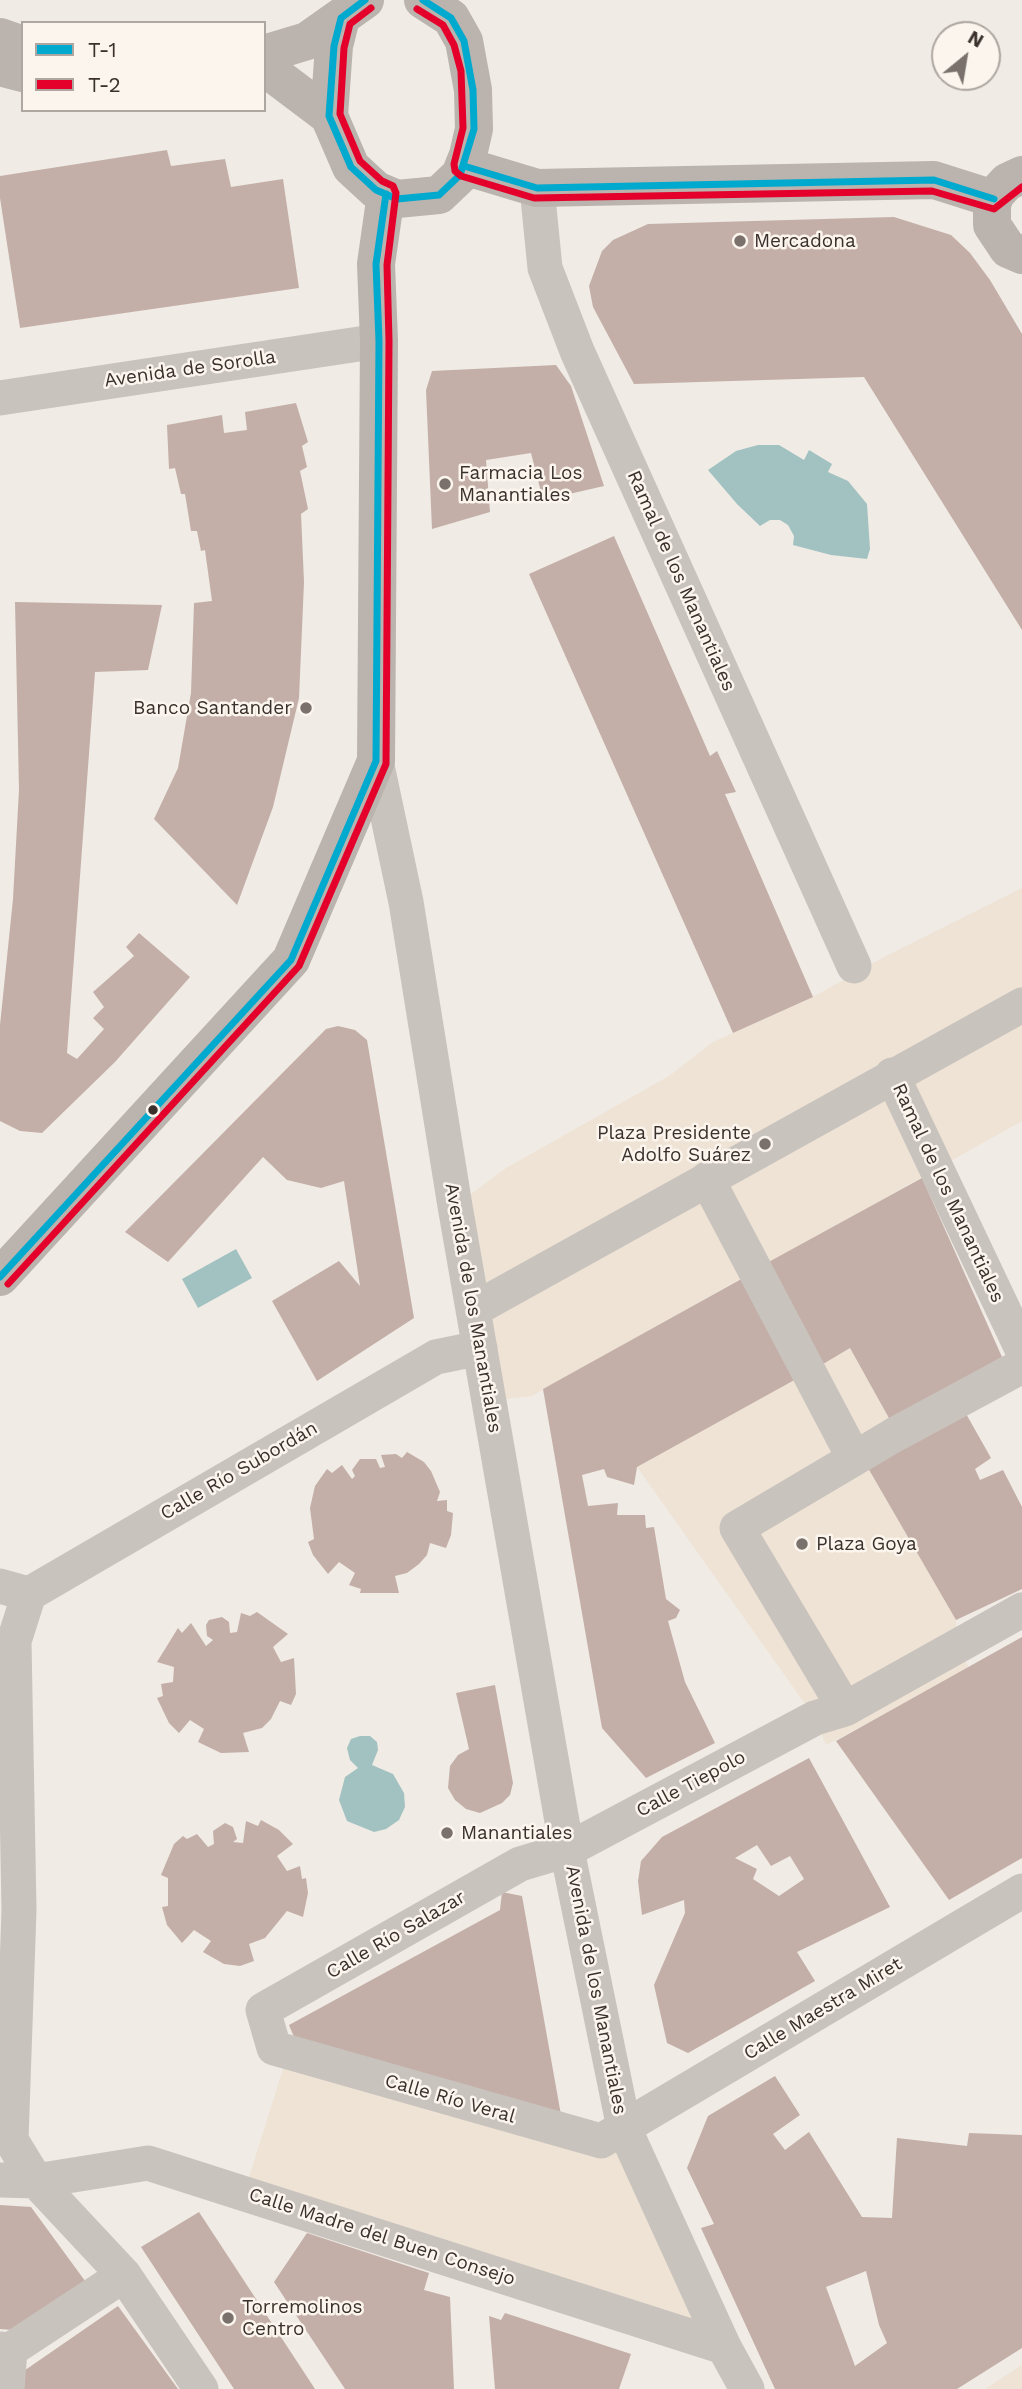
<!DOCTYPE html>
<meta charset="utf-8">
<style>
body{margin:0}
#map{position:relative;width:1022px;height:2389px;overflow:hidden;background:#f0ebe5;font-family:"Work Sans",sans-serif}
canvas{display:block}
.legend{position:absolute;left:21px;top:21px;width:245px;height:91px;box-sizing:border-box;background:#fbf5ee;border:2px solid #aea6a0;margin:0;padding:9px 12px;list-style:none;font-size:21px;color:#3b302b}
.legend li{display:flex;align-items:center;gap:14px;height:35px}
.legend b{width:35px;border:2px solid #aea6a0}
.north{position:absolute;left:931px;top:21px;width:70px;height:70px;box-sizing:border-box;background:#fbf5ee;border:2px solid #aea6a0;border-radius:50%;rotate:30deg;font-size:19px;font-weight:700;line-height:28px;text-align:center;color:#3b302b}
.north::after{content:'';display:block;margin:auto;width:24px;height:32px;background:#7a716c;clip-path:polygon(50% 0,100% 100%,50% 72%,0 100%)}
</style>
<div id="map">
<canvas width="1022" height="2389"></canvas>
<ul class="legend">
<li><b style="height:9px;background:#00a9ce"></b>T-1</li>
<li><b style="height:9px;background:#e4002b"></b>T-2</li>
</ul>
<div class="north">N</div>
</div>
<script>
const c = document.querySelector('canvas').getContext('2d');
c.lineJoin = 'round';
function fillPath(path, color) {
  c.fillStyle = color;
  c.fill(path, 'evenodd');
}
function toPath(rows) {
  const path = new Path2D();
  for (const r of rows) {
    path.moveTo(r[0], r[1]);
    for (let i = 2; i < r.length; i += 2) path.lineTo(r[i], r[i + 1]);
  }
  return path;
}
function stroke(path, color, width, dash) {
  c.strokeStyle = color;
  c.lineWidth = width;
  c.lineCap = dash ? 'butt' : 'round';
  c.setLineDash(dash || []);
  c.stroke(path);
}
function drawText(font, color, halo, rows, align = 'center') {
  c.font = font + ' "Work Sans",sans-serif';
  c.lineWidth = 5;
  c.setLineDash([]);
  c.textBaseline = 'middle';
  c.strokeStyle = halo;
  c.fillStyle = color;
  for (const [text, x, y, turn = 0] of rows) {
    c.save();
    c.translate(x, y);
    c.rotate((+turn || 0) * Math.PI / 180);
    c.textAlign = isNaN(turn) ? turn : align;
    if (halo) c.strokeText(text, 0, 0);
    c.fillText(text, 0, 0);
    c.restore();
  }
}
fillPath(toPath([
 [1022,888,1022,1121,532,1396,490,1401,455,1206,506,1168,669,1076,713,1042,813,997,886,956],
 [850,1348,890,1420,868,1468,956,1620,957,1645,970,1670,826,1745,815,1718,637,1467],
 [288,2053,601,2141,624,2128,724,2347,244,2193],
 [1022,2365,1022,2389,985,2389]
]), '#eee3d5');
fillPath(toPath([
 [758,445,779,445,804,460,809,450,832,464,828,472,848,481,867,504,870,549,867,559,831,555,793,545,794,536,788,525,780,520,770,520,760,526,737,504,708,470,736,451],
 [236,1249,252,1278,198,1308,182,1279],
 [360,1736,370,1736,377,1742,378,1750,372,1765,393,1774,404,1793,405,1807,399,1820,386,1829,374,1832,347,1821,339,1800,345,1777,358,1768,350,1760,347,1748,351,1739]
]), '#a1c2c1');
fillPath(toPath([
 [167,150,171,166,225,159,231,187,283,179,299,288,20,328,0,198,0,176],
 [894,217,951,235,970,253,990,280,1022,334,1022,630,864,377,634,384,593,307,589,286,602,251,613,240,648,224],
 [556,365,571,386,604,486,543,500,531,453,486,460,490,512,432,529,426,390,432,371],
 [296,403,308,442,302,446,307,467,300,471,308,509,301,514,304,582,299,698,273,807,237,905,154,819,178,768,191,693,194,603,212,601,205,550,201,551,197,531,191,531,185,494,181,494,175,468,169,469,167,425,222,415,224,433,247,430,245,412],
 [614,536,710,756,717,751,736,792,725,794,813,997,733,1033,529,574],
 [15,602,162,605,148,670,95,672,67,1053,77,1059,104,1029,93,1018,104,1007,93,992,134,956,126,947,139,933,190,977,115,1062,42,1133,20,1131,0,1121,0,1025,13,899,19,790],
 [338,1026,355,1030,367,1040,414,1318,317,1381,272,1301,339,1261,360,1286,344,1181,321,1188,287,1180,263,1157,168,1262,125,1232,326,1029],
 [922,1178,1002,1357,890,1420,850,1348,823,1364,765,1264],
 [745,1277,798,1378,637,1467,634,1485,607,1477,604,1469,582,1475,588,1506,618,1503,617,1515,645,1515,646,1528,654,1527,666,1599,680,1610,676,1618,668,1621,685,1682,715,1743,646,1778,602,1728,543,1389],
 [965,1412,991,1458,975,1469,980,1480,1003,1470,1022,1507,1022,1589,956,1620,868,1468],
 [407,1452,424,1462,431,1471,440,1492,437,1501,447,1500,447,1511,453,1513,451,1535,446,1548,430,1543,427,1555,419,1564,407,1573,395,1576,399,1593,360,1593,361,1589,349,1585,355,1573,339,1562,328,1574,313,1555,308,1542,314,1539,310,1508,315,1486,327,1469,332,1473,342,1465,352,1479,355,1476,352,1470,360,1459,376,1459,380,1468,385,1467,381,1455,396,1454,402,1458],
 [257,1612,288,1634,273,1647,281,1662,294,1658,296,1694,291,1705,280,1701,271,1719,262,1728,243,1733,249,1752,221,1753,198,1742,204,1729,190,1720,179,1733,169,1723,157,1698,163,1696,161,1684,173,1682,174,1667,157,1662,178,1628,182,1633,191,1623,206,1646,213,1640,207,1636,206,1625,209,1620,222,1617,229,1622,230,1633,237,1632,241,1613,250,1616],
 [1022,1637,1022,1858,949,1900,836,1741],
 [495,1685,513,1783,510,1795,502,1803,480,1813,466,1809,455,1800,448,1788,450,1766,458,1755,469,1749,456,1693],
 [809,1758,890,1907,797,1952,815,1981,688,2053,667,2043,654,1985,685,1913,684,1900,642,1915,638,1881,641,1861,662,1837],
 [757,1845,771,1866,790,1856,804,1879,779,1896,753,1879,757,1869,735,1858],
 [261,1820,279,1830,293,1844,277,1856,287,1871,300,1866,302,1879,306,1878,308,1893,303,1917,287,1911,265,1938,249,1944,254,1961,240,1966,224,1964,203,1952,211,1941,194,1930,182,1943,167,1925,162,1907,168,1906,168,1878,161,1875,174,1844,183,1836,187,1839,197,1834,208,1847,214,1844,213,1831,225,1823,233,1827,237,1839,233,1842,243,1843,246,1821,258,1826],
 [502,1892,522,1896,561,2115,297,2044,289,2025,500,1910],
 [775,2076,800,2115,773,2134,785,2150,809,2132,862,2217,892,2218,897,2138,967,2146,969,2133,1022,2135,1022,2348,957,2389,775,2389,701,2228,714,2224,687,2168,708,2116],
 [866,2271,879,2325,887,2343,855,2366,826,2287],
 [0,2205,31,2207,88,2285,25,2331,0,2329],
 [199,2212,315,2389,234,2389,141,2247],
 [307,2233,429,2273,424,2290,450,2297,454,2389,345,2389,274,2282],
 [118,2306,178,2389,18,2389,18,2375],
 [505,2313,631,2354,619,2389,495,2389,489,2316,501,2320]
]), '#c3afa7');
stroke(toPath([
 [537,188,545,268,577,351,854,966],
 [0,398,379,341],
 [376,761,406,902,455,1206,567,1850,624,2128,724,2347,747,2389],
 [892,1075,1022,1349],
 [707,1179,854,1458],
 [473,1310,1022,1005],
 [0,1586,29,1594,436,1357,480,1348],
 [29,1594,14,1641,19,1910,11,2140,36,2181,124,2275,201,2389],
 [1022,1610,845,1709,815,1718,567,1850,520,1864,263,2010,274,2048,601,2141,1022,1891],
 [845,1709,737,1528,894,1435,1022,1366],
 [0,2180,36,2181,148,2163,724,2347],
 [0,2349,10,2350,124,2275],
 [7,2389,10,2350]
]), '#c9c3be', 35);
stroke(toPath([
 [341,18,334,46,329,116,351,167,376,190,397,199,439,195,460,175,468,155,474,129,473,90,464,41,451,18,423,0],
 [0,37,23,45],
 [264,54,307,41,365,0],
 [0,67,23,73],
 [264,67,329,116],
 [464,166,537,188,934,180,994,199],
 [1022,175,1007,182,996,194,992,204,992,225,1008,249,1022,255],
 [0,1277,291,960,376,761,379,341,376,264,386,194]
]), '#bab3ae', 38);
stroke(toPath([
 [365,0,341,18,334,46,329,116,351,167,376,190,397,199,439,195,460,175,474,129,473,90,464,41,451,18,423,0],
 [464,166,537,188,934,180,994,199],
 [0,1277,291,960,376,761,379,341,376,264,386,194]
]), '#00a9ce', 7);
stroke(toPath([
 [417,9,443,25,454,45,461,71,463,128,454,164,455,171,461,176,534,198,932,191,994,209,1022,187],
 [8,1284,299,966,386,764,389,341,387,265,396,193,393,186,382,181,360,161,340,114,344,48,350,24,371,8]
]), '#e4002b', 7);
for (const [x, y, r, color] of [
 [740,241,7,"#7a716c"],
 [445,484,7,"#7a716c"],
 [306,708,7,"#7a716c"],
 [153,1110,6,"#3b302b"],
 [765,1144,7,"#7a716c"],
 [802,1544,7,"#7a716c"],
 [447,1833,7,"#7a716c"],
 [228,2318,7,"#7a716c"]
]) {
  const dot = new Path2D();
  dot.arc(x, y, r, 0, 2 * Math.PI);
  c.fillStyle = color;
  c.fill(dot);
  stroke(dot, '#fbf5ee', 2.5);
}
drawText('19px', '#3b302b', '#fbf5ee', [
 ["Mercadona",754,241],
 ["Farmacia Los",459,473],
 ["Manantiales",459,495],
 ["Banco Santander",292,708,"right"],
 ["Plaza Presidente",751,1133,"right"],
 ["Adolfo Suárez",751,1155,"right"],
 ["Plaza Goya",816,1544],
 ["Manantiales",461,1833],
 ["Torremolinos",242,2307],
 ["Centro",242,2329]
], 'left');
drawText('19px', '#3b302b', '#fbf5ee', [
 ["Avenida de Sorolla",190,369,-8],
 ["Ramal de los Manantiales",681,581,66],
 ["Ramal de los Manantiales",948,1193,65],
 ["Avenida de los Manantiales",473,1308,80],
 ["Calle Río Subordán",239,1471,-30],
 ["Calle Tiepolo",691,1784,-28],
 ["Calle Río Salazar",396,1935,-30],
 ["Avenida de los Manantiales",596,1990,79],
 ["Calle Maestra Miret",823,2009,-31],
 ["Calle Río Veral",450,2099,16],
 ["Calle Madre del Buen Consejo",382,2237,18]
]);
</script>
